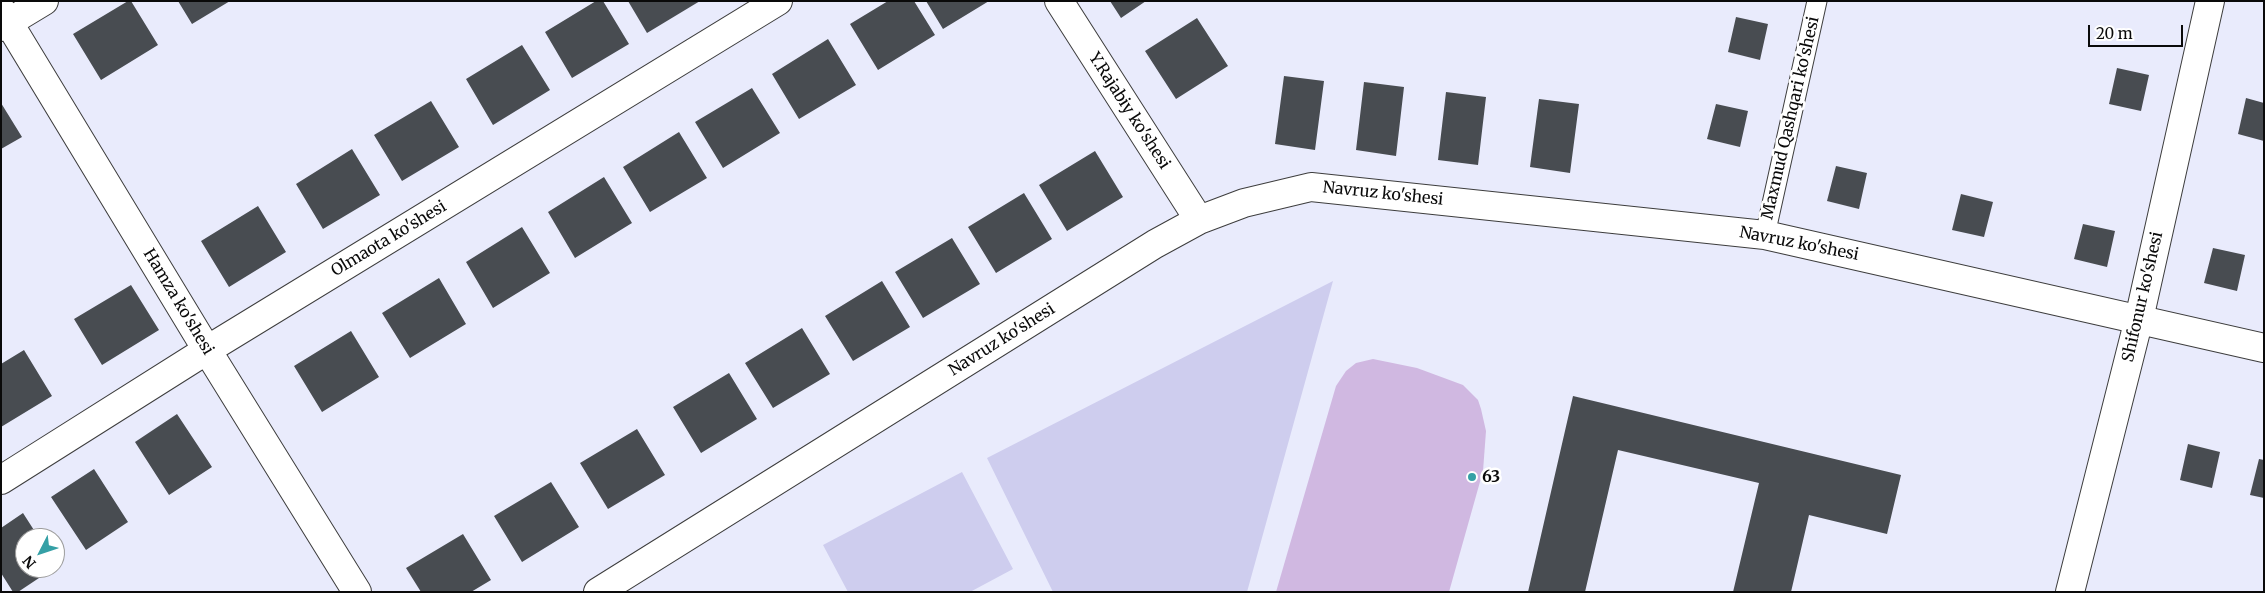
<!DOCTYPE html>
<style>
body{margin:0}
#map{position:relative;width:2265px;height:593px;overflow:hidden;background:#e9ebfc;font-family:Merriweather,serif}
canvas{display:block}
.frame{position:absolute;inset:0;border:2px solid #0a0a0a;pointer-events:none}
.north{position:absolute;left:15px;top:528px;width:50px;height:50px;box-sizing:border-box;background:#fff;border:1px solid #9d9d9d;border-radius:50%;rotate:229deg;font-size:14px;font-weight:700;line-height:20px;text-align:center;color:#0a0a0a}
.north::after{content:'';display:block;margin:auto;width:18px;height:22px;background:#35a0a6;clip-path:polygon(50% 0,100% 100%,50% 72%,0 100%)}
.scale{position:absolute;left:2088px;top:25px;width:95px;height:22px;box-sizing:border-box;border:2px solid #0a0a0a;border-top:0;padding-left:6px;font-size:15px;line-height:18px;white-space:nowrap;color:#0a0a0a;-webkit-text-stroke:4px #fff;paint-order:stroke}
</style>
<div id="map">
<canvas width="2265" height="593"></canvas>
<div class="frame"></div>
<div class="north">N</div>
<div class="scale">20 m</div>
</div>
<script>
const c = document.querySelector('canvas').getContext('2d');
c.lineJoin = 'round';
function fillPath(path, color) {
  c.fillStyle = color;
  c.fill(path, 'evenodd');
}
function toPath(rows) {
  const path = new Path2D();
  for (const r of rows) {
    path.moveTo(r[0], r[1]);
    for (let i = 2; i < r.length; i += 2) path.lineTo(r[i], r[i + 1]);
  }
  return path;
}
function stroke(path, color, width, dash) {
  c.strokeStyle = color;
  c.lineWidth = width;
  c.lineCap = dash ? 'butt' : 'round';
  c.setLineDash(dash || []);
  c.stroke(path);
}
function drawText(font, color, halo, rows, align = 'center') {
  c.font = font + ' Merriweather,serif';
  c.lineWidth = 5;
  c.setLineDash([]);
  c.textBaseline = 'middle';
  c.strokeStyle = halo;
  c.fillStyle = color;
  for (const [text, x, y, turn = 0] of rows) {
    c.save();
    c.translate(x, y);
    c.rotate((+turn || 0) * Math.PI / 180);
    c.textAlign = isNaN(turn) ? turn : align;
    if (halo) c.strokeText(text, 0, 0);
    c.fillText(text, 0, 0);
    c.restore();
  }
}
fillPath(toPath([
 [1333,281,1247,592,1053,592,987,458],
 [962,472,1013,569,970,592,848,592,823,545]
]), '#cecdee');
fillPath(toPath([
 [1373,359,1417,368,1463,385,1478,400,1481,409,1486,431,1483,471,1449,592,1276,592,1336,386,1346,371,1356,363]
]), '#d0b8e1');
fillPath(toPath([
 [128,1,131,1,158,45,101,80,73,34],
 [178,1,230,1,192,24],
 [596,1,603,1,629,44,572,78,545,32],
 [628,1,700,1,647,33],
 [888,1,914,1,935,35,878,70,850,24],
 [926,1,989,1,943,29],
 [1110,1,1146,1,1121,18],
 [1736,17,1768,24,1760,60,1728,52],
 [1197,18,1228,66,1176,99,1145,51],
 [828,39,856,85,799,119,772,74],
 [522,45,550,90,493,125,466,79],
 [2117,68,2149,75,2141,111,2109,104],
 [1284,76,1324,81,1315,150,1275,144],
 [1364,82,1404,87,1396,156,1356,150],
 [752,88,780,133,723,168,695,122],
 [1446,92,1486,97,1478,165,1438,160],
 [2246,98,2264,103,2264,141,2238,134],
 [1539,99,1579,104,1570,173,1530,167],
 [431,101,459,147,402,181,374,135],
 [1,103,22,137,1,149],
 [1716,104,1748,111,1740,147,1707,139],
 [679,132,707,178,650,212,623,167],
 [352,149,380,195,323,229,296,184],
 [1095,151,1123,197,1067,231,1039,185],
 [1836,166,1867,173,1859,209,1827,201],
 [604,177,632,223,575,258,548,212],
 [1024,193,1052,239,996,273,968,227],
 [1961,194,1993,202,1984,237,1952,230],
 [258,206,286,252,229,287,201,241],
 [2083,224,2115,231,2107,267,2074,259],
 [522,227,550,273,493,308,466,262],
 [952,238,980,284,923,318,895,272],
 [2213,248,2245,255,2237,291,2204,283],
 [439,278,466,324,410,358,382,313],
 [882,281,910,327,853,361,825,316],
 [131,285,159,330,102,365,74,319],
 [802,328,830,374,773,408,745,363],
 [351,331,379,377,322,412,294,366],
 [24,350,52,396,1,427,1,364],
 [729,373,757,419,701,453,673,407],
 [1573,396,1901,475,1887,534,1809,515,1791,592,1733,592,1759,483,1618,450,1585,592,1528,592],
 [177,414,212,467,169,495,135,442],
 [637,429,665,475,608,509,580,463],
 [2188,444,2220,452,2212,488,2180,480],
 [2259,459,2264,460,2264,498,2250,495],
 [94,469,128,522,86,550,51,497],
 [551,482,579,527,522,562,494,516],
 [23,513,39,538,25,538,25,568,54,568,18,592,13,592,1,573,1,528],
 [463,534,491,580,471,592,421,592,406,568]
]), '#484c51');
const service = toPath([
 [1765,235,1817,1]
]);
const minor = toPath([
 [1,10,207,350,357,592],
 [1,27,44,1],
 [1,480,207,350,778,1],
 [2070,592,2139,319,2210,1]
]);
const tertiary = toPath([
 [1059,1,1199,220],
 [598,592,1155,244,1199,220,1244,203,1311,187,1765,235,2264,348]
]);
stroke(service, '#3d3d3d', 21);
stroke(minor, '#3d3d3d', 30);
stroke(tertiary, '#3d3d3d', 30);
stroke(service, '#fff', 19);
stroke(minor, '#fff', 28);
stroke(tertiary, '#fff', 28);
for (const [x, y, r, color] of [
 [1472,477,5,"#35a0a6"]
]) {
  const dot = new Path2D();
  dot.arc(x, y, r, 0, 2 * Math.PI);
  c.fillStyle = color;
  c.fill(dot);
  stroke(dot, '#fff', 2);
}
drawText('16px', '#0a0a0a', '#fff', [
 ["Y.Rajabiy ko'shesi",1129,111,57],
 ["Maxmud Qashqari ko'shesi",1791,118,-77],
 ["Navruz ko'shesi",1383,194,6],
 ["Olmaota ko'shesi",389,239,-31],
 ["Navruz ko'shesi",1799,244,11],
 ["Shifonur ko'shesi",2143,297,-77],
 ["Hamza ko'shesi",178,302,59],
 ["Navruz ko'shesi",1002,340,-32]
]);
drawText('bold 16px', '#0a0a0a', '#fff', [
 ["63",1482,477]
], 'left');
</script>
